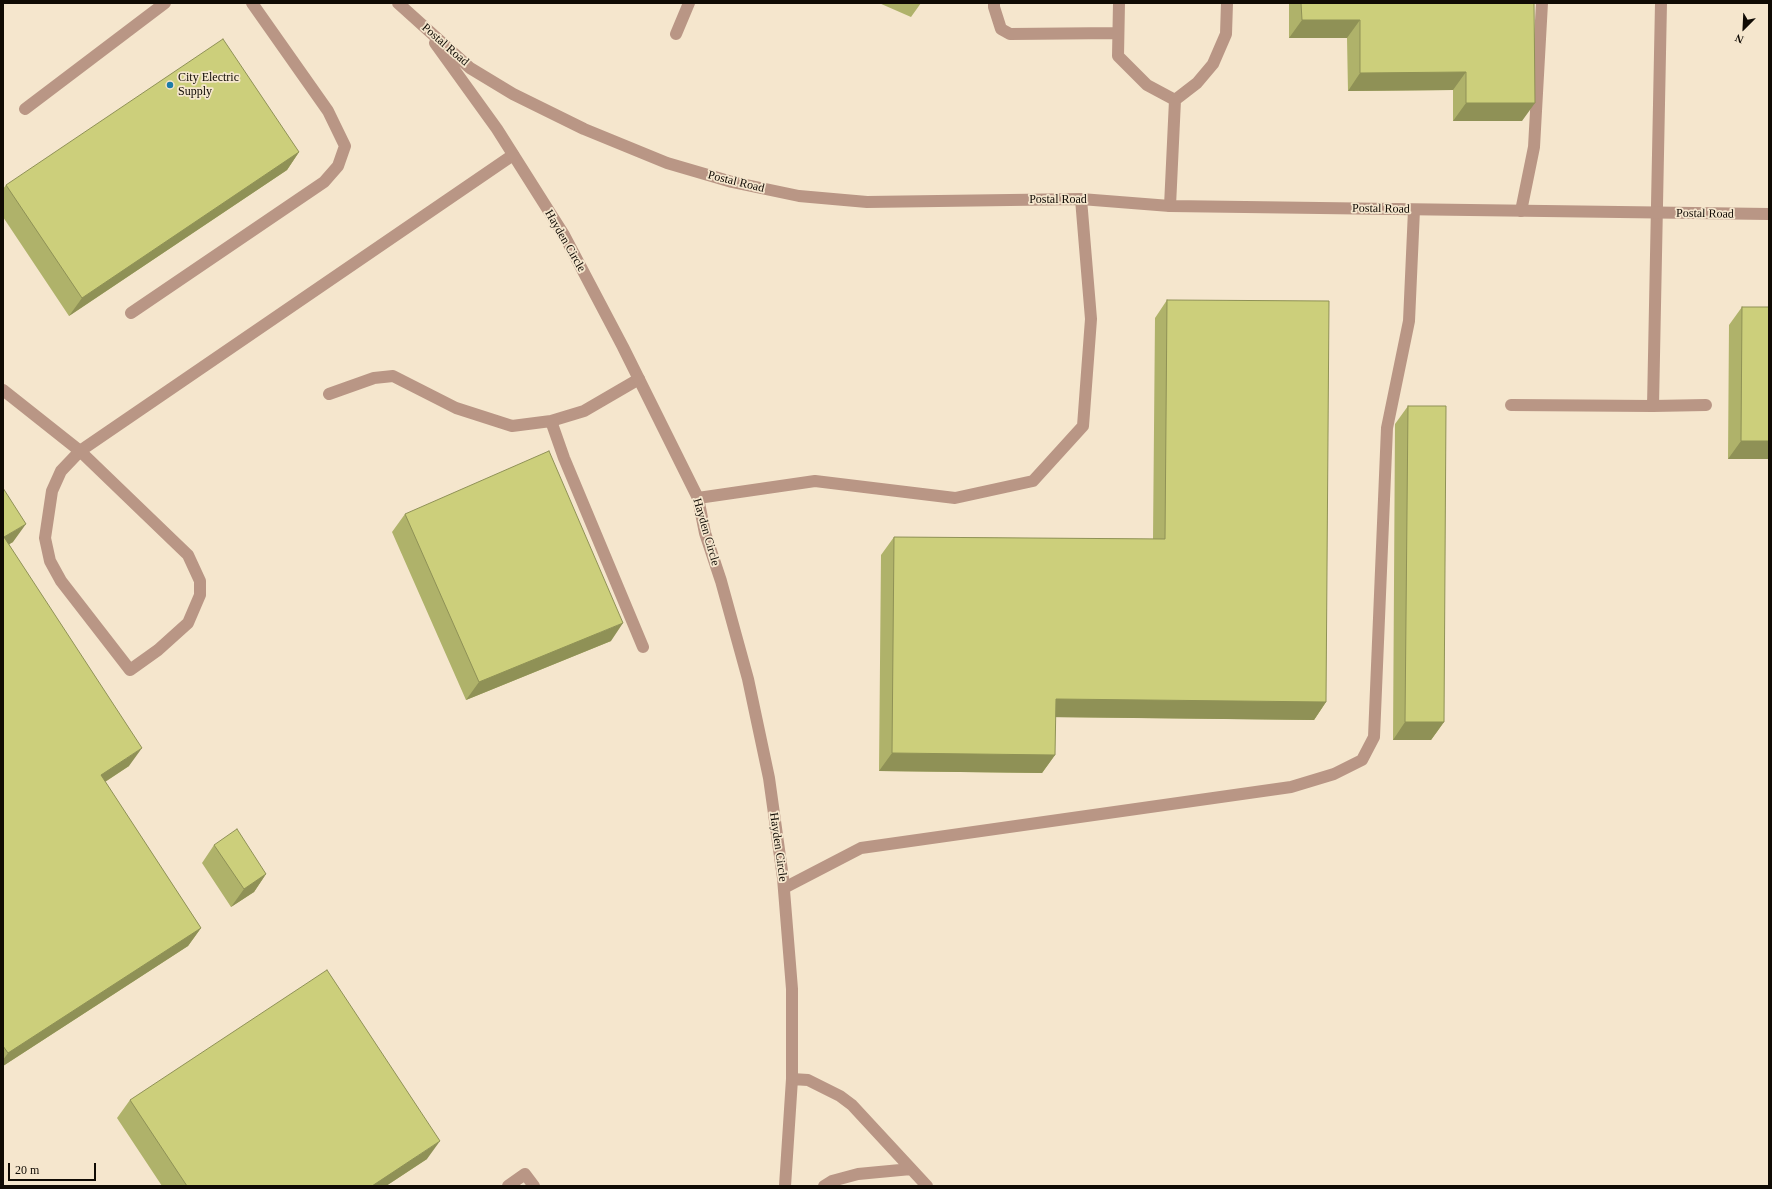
<!DOCTYPE html>
<style>
body{margin:0}
#map{position:relative;width:1772px;height:1189px;overflow:hidden;background:#f5e6cd;font-family:"Times New Roman",serif}
canvas{display:block}
.frame{position:absolute;inset:0;border:4px solid #100b04;pointer-events:none}
.north{position:absolute;left:1724px;top:8px;width:40px;height:40px;-webkit-text-stroke:3px #f5e6cd;paint-order:stroke;rotate:204deg;font-size:11px;font-weight:700;line-height:16px;text-align:center;color:#100b04}
.north::after{content:'';display:block;margin:auto;width:14px;height:18px;background:#100b04;clip-path:polygon(50% 0,100% 100%,50% 72%,0 100%)}
.scale{position:absolute;left:8px;top:1163px;width:88px;height:18px;box-sizing:border-box;border:2px solid #100b04;border-top:0;padding-left:5px;font-size:12px;line-height:14px;white-space:nowrap;color:#100b04;-webkit-text-stroke:3px #f5e6cd;paint-order:stroke}
</style>
<div id="map">
<canvas width="1772" height="1189"></canvas>
<div class="frame"></div>
<div class="north">N</div>
<div class="scale">20 m</div>
</div>
<script>
const c = document.querySelector('canvas').getContext('2d');
c.lineJoin = 'round';
function toPath(rows) {
  const path = new Path2D();
  for (const r of rows) {
    path.moveTo(r[0], r[1]);
    for (let i = 2; i < r.length; i += 2) path.lineTo(r[i], r[i + 1]);
  }
  return path;
}
function stroke(path, color, width, dash) {
  c.strokeStyle = color;
  c.lineWidth = width;
  c.lineCap = dash ? 'butt' : 'round';
  c.setLineDash(dash || []);
  c.stroke(path);
}
function fillPath(path, color) {
  c.fillStyle = color;
  c.fill(path, 'evenodd');
}
function drawText(font, color, halo, rows, align = 'center') {
  c.font = font + ' "Times New Roman",serif';
  c.lineWidth = 3.5;
  c.setLineDash([]);
  c.textBaseline = 'middle';
  c.strokeStyle = halo;
  c.fillStyle = color;
  for (const [text, x, y, turn = 0] of rows) {
    c.save();
    c.translate(x, y);
    c.rotate((+turn || 0) * Math.PI / 180);
    c.textAlign = isNaN(turn) ? turn : align;
    if (halo) c.strokeText(text, 0, 0);
    c.fillText(text, 0, 0);
    c.restore();
  }
}
stroke(toPath([
 [994,3,994,7,1001,29,1010,34,1118,33],
 [1119,3,1118,56,1147,85,1175,100],
 [676,34,689,3],
 [25,109,165,3],
 [1170,206,1175,100,1197,83,1213,64,1226,34,1227,3],
 [1521,211,1534,147,1542,3],
 [131,313,324,182,338,166,345,146,328,111,252,3],
 [3,390,80,451,513,155],
 [329,394,374,378,393,376,456,408,512,426,551,421,584,411,639,379],
 [1511,405,1653,406,1661,3],
 [1653,406,1706,405],
 [551,421,564,458,643,647],
 [80,451,188,555,200,581,200,595,188,623,158,650,130,670,61,581,50,561,45,538,52,491,61,471,80,451],
 [698,498,815,481,955,498,1033,481,1083,426,1091,319,1081,199],
 [784,888,861,848,1291,787,1334,774,1362,760,1374,737,1387,428,1409,321,1414,210],
 [508,1186,525,1174,534,1186],
 [785,1186,792,1079,808,1080,840,1096,852,1105,927,1186],
 [824,1186,832,1181,858,1174,911,1169]
]), '#b99685', 12);
stroke(toPath([
 [398,3,470,68,513,94,584,129,667,163,732,182,799,196,867,202,1081,199,1170,206,1769,214],
 [435,43,497,129,564,235,623,347,698,498,705,533,721,581,748,679,769,778,783,878,792,989,792,1079]
]), '#b99685', 12);
fillPath(toPath([
 [879,3,921,3,911,17],
 [1289,3,1534,3,1522,121,1453,121,1453,90,1348,91,1347,38,1289,38],
 [299,152,287,170,69,316,3,217,3,189,6,185],
 [1167,300,1326,702,1314,720,1055,717,1055,755,1042,773,879,771,881,555,894,537,1153,539,1155,318],
 [1742,307,1769,459,1728,459,1729,325],
 [1408,406,1444,722,1431,740,1393,740,1395,424],
 [3,488,13,542,9,544,129,766,105,782,201,928,188,946,3,1066],
 [405,514,611,641,466,700,392,532],
 [214,845,266,874,254,892,231,907,202,863],
 [130,1100,427,1159,386,1186,162,1186,117,1118]
]), '#afb26a');
fillPath(toPath([
 [1302,20,1360,20,1347,38,1289,38],
 [1466,72,1453,90,1348,91,1360,73],
 [1466,103,1535,103,1522,121,1453,121],
 [299,152,287,170,69,316,82,298],
 [1741,441,1769,441,1769,459,1728,459],
 [26,524,13,542,3,548,4,537],
 [623,623,611,641,466,700,479,682],
 [1056,699,1326,702,1314,720,1043,717],
 [1405,722,1444,722,1431,740,1393,740],
 [142,748,129,766,88,793,101,775],
 [892,753,1055,755,1042,773,879,771],
 [266,874,254,892,231,907,244,889],
 [201,928,188,946,3,1066,3,1060,8,1053],
 [440,1141,427,1159,386,1186,372,1186]
]), '#8f9156');
const building = toPath([
 [1301,3,1534,3,1535,103,1466,103,1466,72,1360,73,1360,20,1302,20,1301,3],
 [223,39,299,152,82,298,6,185,223,39],
 [1167,300,1329,301,1326,702,1056,699,1055,755,892,753,894,537,1165,539,1167,300],
 [1742,307,1769,307,1769,441,1741,441,1742,307],
 [1408,406,1446,406,1444,722,1405,722,1408,406],
 [549,451,623,623,479,682,405,514,549,451],
 [3,488,26,524,4,537,142,748,101,775,201,928,8,1053,3,1046,3,488],
 [237,829,266,874,244,889,214,845,237,829],
 [327,970,440,1141,372,1186,187,1186,130,1100,327,970]
]);
fillPath(building, '#cccf7b');
stroke(building, '#8f9156', 1);
for (const [x, y, r, color] of [
 [170,85,4,"#1c7ca8"]
]) {
  const dot = new Path2D();
  dot.arc(x, y, r, 0, 2 * Math.PI);
  c.fillStyle = color;
  c.fill(dot);
  stroke(dot, '#f5e6cd', 1.5);
}
drawText('12px', '#100b04', '#f5e6cd', [
 ["Postal Road",445,45,41],
 ["Postal Road",736,182,14],
 ["Postal Road",1058,200],
 ["Postal Road",1381,209,1],
 ["Postal Road",1705,214,1],
 ["Hayden Circle",565,241,60],
 ["Hayden Circle",706,532,74],
 ["Hayden Circle",778,847,82]
]);
drawText('12px', '#100b04', '#f5e6cd', [
 ["City Electric",178,78],
 ["Supply",178,92]
], 'left');
</script>
